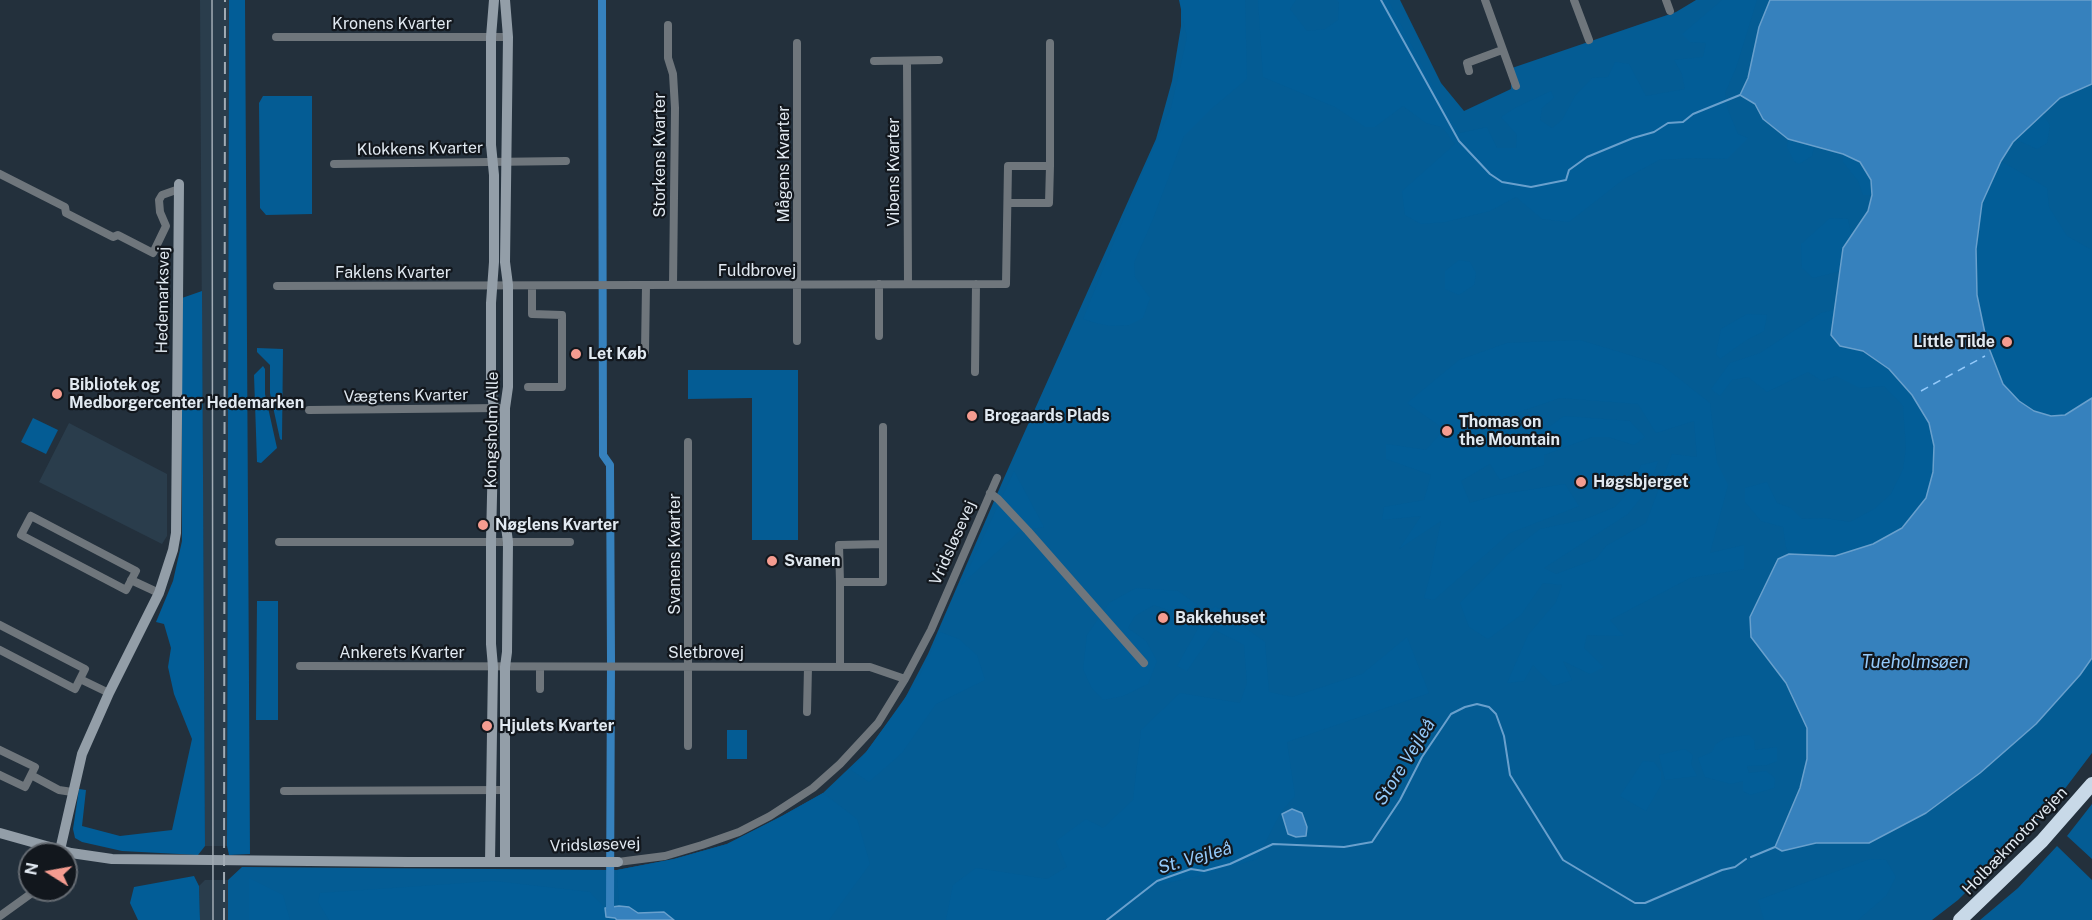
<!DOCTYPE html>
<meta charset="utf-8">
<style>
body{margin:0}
#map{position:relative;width:2092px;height:920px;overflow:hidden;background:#23303c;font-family:"Public Sans",sans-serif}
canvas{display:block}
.north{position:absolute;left:18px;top:842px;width:60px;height:60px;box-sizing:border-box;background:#12171d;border:2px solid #656b72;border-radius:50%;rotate:281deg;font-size:16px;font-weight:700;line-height:24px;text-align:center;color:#e1e9f1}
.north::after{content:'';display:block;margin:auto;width:21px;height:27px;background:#f59c90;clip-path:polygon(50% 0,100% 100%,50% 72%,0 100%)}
</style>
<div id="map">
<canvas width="2092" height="920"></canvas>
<div class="north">N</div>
</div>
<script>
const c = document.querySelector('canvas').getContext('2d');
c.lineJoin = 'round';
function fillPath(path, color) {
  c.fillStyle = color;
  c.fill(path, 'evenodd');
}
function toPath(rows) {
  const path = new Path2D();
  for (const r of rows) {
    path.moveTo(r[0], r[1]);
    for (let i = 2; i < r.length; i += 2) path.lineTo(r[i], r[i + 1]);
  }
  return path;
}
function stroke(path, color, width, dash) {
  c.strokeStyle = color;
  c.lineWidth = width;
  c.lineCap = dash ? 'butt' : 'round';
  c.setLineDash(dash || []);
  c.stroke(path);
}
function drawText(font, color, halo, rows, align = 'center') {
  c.font = font + ' "Public Sans",sans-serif';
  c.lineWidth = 4.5;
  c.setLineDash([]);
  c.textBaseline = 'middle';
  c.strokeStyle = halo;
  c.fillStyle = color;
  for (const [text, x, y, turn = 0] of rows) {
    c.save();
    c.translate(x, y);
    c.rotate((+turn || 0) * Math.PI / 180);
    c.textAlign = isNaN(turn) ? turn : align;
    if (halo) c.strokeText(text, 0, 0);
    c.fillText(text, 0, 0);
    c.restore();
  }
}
fillPath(toPath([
 [200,0,229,0,227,846,205,846],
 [69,423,167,474,167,536,162,544,39,482],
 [205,880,228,880,228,920,200,920,199,886]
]), '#2a3d4c');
fillPath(toPath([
 [1181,0,1400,0,1441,83,1464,111,1511,89,1512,68,1676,12,1696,0,2092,0,2092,753,2051,807,1958,900,1932,920,228,920,228,880,242,867,617,870,674,859,727,844,782,816,823,793,866,752,903,702,928,654,1004,478,1156,139,1172,81,1181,26],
 [263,96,312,96,312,214,266,215,260,208,259,103],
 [257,348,283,349,282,440,280,439,270,393,270,365,257,352],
 [688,370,798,370,798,540,752,540,752,398,688,399],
 [33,418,58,430,46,454,21,442],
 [257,601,278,601,278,720,256,720],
 [727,730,747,730,747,759,727,759],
 [2092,804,2092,859,2067,836],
 [2057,846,2092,880,2092,920,1980,920,2018,888]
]), '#045c94');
fillPath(toPath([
 [229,0,245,0,250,854,229,855,227,846],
 [1179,0,1245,0,1247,79,1210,110,1184,136,1153,219,1134,263,1135,277,1150,298,1143,318,1129,325,1111,326,1096,323,1083,319,1137,185,1171,108,1187,37],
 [1258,0,1296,0,1290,9,1307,31,1325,29,1338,20,1339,2,1337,0,1388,0,1447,113,1460,133,1487,127,1497,148,1516,148,1517,135,1501,117,1515,108,1551,91,1554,98,1542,108,1540,120,1552,128,1562,120,1575,96,1592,78,1608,77,1615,62,1629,64,1646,96,1685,89,1682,74,1674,60,1703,57,1706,43,1690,42,1682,34,1722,0,1757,0,1736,68,1725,93,1728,110,1738,134,1748,138,1727,159,1693,158,1659,160,1624,179,1569,222,1542,219,1516,197,1490,211,1445,222,1421,224,1405,215,1402,191,1455,144,1442,127,1426,123,1403,106,1375,127,1365,127,1335,107,1263,77],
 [2042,113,2050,125,2047,143,2037,149,2015,139],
 [1788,139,1814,147,1812,156,1799,164,1794,161,1787,147],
 [1843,154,1860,162,1871,180,1872,195,1863,195,1858,181,1843,162],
 [2001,161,2047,188,2049,207,2067,236,2092,250,2092,398,2065,415,2051,416,2035,411,2019,401,2003,384,1987,343,1977,295,1976,249,1982,203],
 [1830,218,1848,219,1852,237,1843,248,1841,271,1813,278,1802,268,1801,244],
 [1459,260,1470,262,1476,273,1474,285,1459,295,1445,289,1445,271],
 [202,291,205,846,198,855,122,851,82,842,75,838,73,829,79,789,86,790,82,826,120,836,172,830,192,739,174,694,168,667,171,648,164,624,156,622,173,581,182,541,182,298],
 [1834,310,1831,335,1840,346,1863,351,1889,369,1912,395,1929,423,1934,446,1933,472,1926,498,1902,528,1873,544,1835,556,1789,554,1786,547,1783,527,1761,521,1745,502,1745,488,1767,482,1777,503,1791,508,1802,519,1824,518,1850,522,1874,509,1891,494,1903,469,1906,448,1903,406,1884,386,1860,388,1836,376,1822,381,1808,372,1767,392,1748,377,1732,380,1720,396,1711,389,1730,363,1760,353,1821,313],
 [1747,314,1767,315,1764,331,1745,341,1720,359,1716,354,1721,329],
 [1580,340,1662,365,1710,403,1717,463,1728,485,1710,553,1744,545,1744,569,1690,578,1610,620,1624,636,1587,635,1584,648,1604,667,1590,674,1563,661,1572,680,1553,686,1533,665,1524,681,1507,683,1528,635,1556,602,1562,585,1543,583,1521,615,1488,639,1469,627,1460,603,1508,554,1540,529,1583,520,1615,507,1630,490,1641,465,1658,461,1649,488,1628,514,1544,568,1556,574,1596,559,1606,546,1646,523,1672,454,1697,457,1694,421,1656,433,1638,404,1560,398,1507,416,1516,425,1520,448,1564,416,1630,421,1645,437,1634,445,1608,437,1592,437,1544,455,1544,465,1500,480,1490,464,1461,481,1470,503,1497,495,1565,484,1579,506,1510,533,1434,600,1424,598,1430,576,1441,521,1399,549,1421,516,1382,520,1384,507,1424,500,1431,475,1386,459,1386,444,1426,450,1444,429,1407,403,1459,360,1507,343],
 [263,366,265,369,265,394,277,448,261,463,257,462,254,375],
 [1014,471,1044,527,1020,531,961,585],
 [1136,588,1178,591,1199,606,1187,630,1179,614,1154,605,1135,616,1128,628,1146,641,1157,661,1148,684,1123,696,1103,700,1091,687,1083,669,1087,635,1109,603],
 [1215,606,1265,642,1269,692,1292,697,1362,674,1407,637,1429,693,1287,742,1295,796,1281,812,1257,859,1195,877,1156,885,1105,920,946,920,953,885,976,868,1047,879,1067,867,1056,841,1086,819,1103,828,1133,800,1141,730,1180,693,1240,703,1247,683,1244,645,1215,630,1187,671,1177,666,1200,625],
 [940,632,959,639,977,655,985,680,936,704,902,753,869,782,851,770,867,751,917,681],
 [1749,735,1754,740,1755,750,1777,747,1777,761,1767,765,1747,766,1749,773,1766,771,1775,778,1774,788,1750,795,1743,791,1743,781,1731,784,1705,777,1698,758,1712,752,1716,744,1726,738],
 [1685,749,1693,755,1691,764,1697,776,1665,780,1659,755],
 [1643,761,1654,762,1661,772,1661,785,1646,811,1620,796],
 [823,793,857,819,870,864,829,920,674,920,664,912,638,913,629,907,619,906,617,870,674,859,727,844,782,816],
 [1870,859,1886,860,1896,877,1886,896,1858,920,1764,920,1758,900],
 [194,876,199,886,200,920,138,920,130,903,134,887],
 [249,878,283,895,290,920,249,920],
 [494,881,590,892,605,908,606,917,615,918,617,920,329,920,318,902,320,893]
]), '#025d97');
const water = toPath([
 [1770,0,2092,0,2092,84,2060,98,2013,142,2001,161,1982,203,1976,249,1977,295,1987,343,2003,384,2019,401,2034,411,2051,416,2065,415,2092,398,2092,658,2080,675,2036,724,1980,773,1926,813,1869,843,1816,843,1782,851,1775,847,1800,788,1807,759,1807,728,1786,683,1751,637,1750,617,1778,559,1789,554,1835,556,1873,544,1902,528,1926,498,1933,472,1934,446,1929,423,1912,395,1889,369,1863,351,1840,346,1831,335,1843,248,1868,211,1872,195,1871,180,1860,162,1843,154,1788,139,1763,119,1755,104,1740,95,1748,78,1759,27,1770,0],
 [1292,809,1302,813,1307,827,1306,836,1296,837,1288,834,1282,814,1292,809],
 [619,906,629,907,638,913,664,912,674,920,617,920,615,918,606,917,605,908,619,906]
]);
fillPath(water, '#3681bd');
stroke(water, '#69a0cd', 1.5);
stroke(toPath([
 [1381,0,1459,141,1490,174,1502,182,1531,187,1566,180,1569,170,1587,157,1633,138,1654,132,1668,123,1683,122,1693,114,1740,95],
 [1751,857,1775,847],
 [1107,920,1157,881,1191,869,1204,871,1230,864,1273,844,1344,847,1372,842,1400,800,1422,757,1451,714,1465,707,1477,704,1489,707,1496,714,1504,736,1510,775,1563,860,1635,903,1645,903,1722,870,1735,867,1746,859]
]), '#69a0cd', 2);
stroke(toPath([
 [602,0,603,455,610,465,611,661,610,907]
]), '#3681bd', 8);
stroke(toPath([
 [1921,391,1985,356]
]), '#94cafb', 1.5, [8, 6]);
stroke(toPath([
 [1485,0,1516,86],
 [1574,0,1589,40],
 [1666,0,1670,11],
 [668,25,668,58,673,74,675,108,673,285],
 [276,37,508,37],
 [874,61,939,60],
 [907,61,908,284],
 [1469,71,1467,63,1502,50],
 [334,164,566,161],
 [0,174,65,207,66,213,113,237,118,235,153,253,166,226,160,212,159,200,162,195,179,189],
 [1008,203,1049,203,1050,166],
 [879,284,879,336],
 [277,286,1006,284,1008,166,1050,166,1050,43],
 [797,341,797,43],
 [645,352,646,285],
 [975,372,976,284],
 [528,387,562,387,562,315,532,314,532,286],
 [309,410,499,408],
 [990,493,998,499,1028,531,1144,663],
 [31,516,136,571,126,590,21,535,31,516],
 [279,542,570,542],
 [131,580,159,593],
 [840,582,839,545,883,544],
 [0,625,85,669,75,689,0,650],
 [300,666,870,667,905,679],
 [840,667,840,582,883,582,883,427],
 [80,679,109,693],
 [540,689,540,667],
 [807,712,808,667],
 [688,746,688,442],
 [0,750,35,767,25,787,0,775],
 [31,775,59,790,72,792],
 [284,791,505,790],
 [618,862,665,856,702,845,739,832,770,816,813,788,840,764,878,723,905,679,931,630,997,478],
 [0,916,36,890]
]), '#6f767c', 8);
stroke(toPath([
 [505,0,508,37,505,262,508,285,508,387,505,408,505,519,508,542,507,652,505,667,505,862],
 [0,833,71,853,112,859,408,862,618,862],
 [60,850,82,754,109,693,159,593,173,550,176,533,179,184],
 [490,862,493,667,491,644,491,541,494,408,491,387,491,303,494,262,494,175,491,145,491,37,494,0]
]), '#939ea8', 10);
stroke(toPath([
 [1960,920,2042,841,2092,784]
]), '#c8d9e8', 14);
stroke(toPath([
 [212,0,213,920]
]), '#a2acb5', 1.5);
stroke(toPath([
 [224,920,225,0]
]), '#a2acb5', 2, [12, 6]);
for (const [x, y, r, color] of [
 [2007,342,6,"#f59c90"],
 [576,354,6,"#f59c90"],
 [57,394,6,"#f59c90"],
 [972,416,6,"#f59c90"],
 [1447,431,6,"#f59c90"],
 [1581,482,6,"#f59c90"],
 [483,525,6,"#f59c90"],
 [772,561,6,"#f59c90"],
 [1163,618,6,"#f59c90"],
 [487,726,6,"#f59c90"]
]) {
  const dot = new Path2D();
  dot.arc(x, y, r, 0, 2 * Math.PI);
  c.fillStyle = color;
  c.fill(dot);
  stroke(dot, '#12171d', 2);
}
drawText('16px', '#e1e9f1', '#12171d', [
 ["Kronens Kvarter",392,24],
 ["Klokkens Kvarter",420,149,-1],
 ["Storkens Kvarter",660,155,-90],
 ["Mågens Kvarter",784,164,-90],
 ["Vibens Kvarter",894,172,-90],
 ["Fuldbrovej",757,271],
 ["Faklens Kvarter",393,273],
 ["Hedemarksvej",163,300,-89],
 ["Vægtens Kvarter",406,396,-1],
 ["Kongsholm Alle",492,430,-89],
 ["Vridsløsevej",953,543,-66],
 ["Svanens Kvarter",675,554,-90],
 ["Ankerets Kvarter",402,653],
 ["Sletbrovej",706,653],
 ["Holbækmotorvejen",2015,841,-46],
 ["Vridsløsevej",595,845,-2]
]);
drawText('bold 16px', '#e1e9f1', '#12171d', [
 ["Little Tilde",1995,342,"right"],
 ["Let Køb",588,354],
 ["Bibliotek og",69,385],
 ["Medborgercenter Hedemarken",69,403],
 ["Brogaards Plads",984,416],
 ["Thomas on",1459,422],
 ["the Mountain",1459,440],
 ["Høgsbjerget",1593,482],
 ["Nøglens Kvarter",495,525],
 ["Svanen",784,561],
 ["Bakkehuset",1175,618],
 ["Hjulets Kvarter",499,726]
], 'left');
drawText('italic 18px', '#94cafb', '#12171d', [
 ["Tueholmsøen",1915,662],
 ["Store Vejleå",1405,762,-58],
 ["St. Vejleå",1195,858,-16]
]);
</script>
